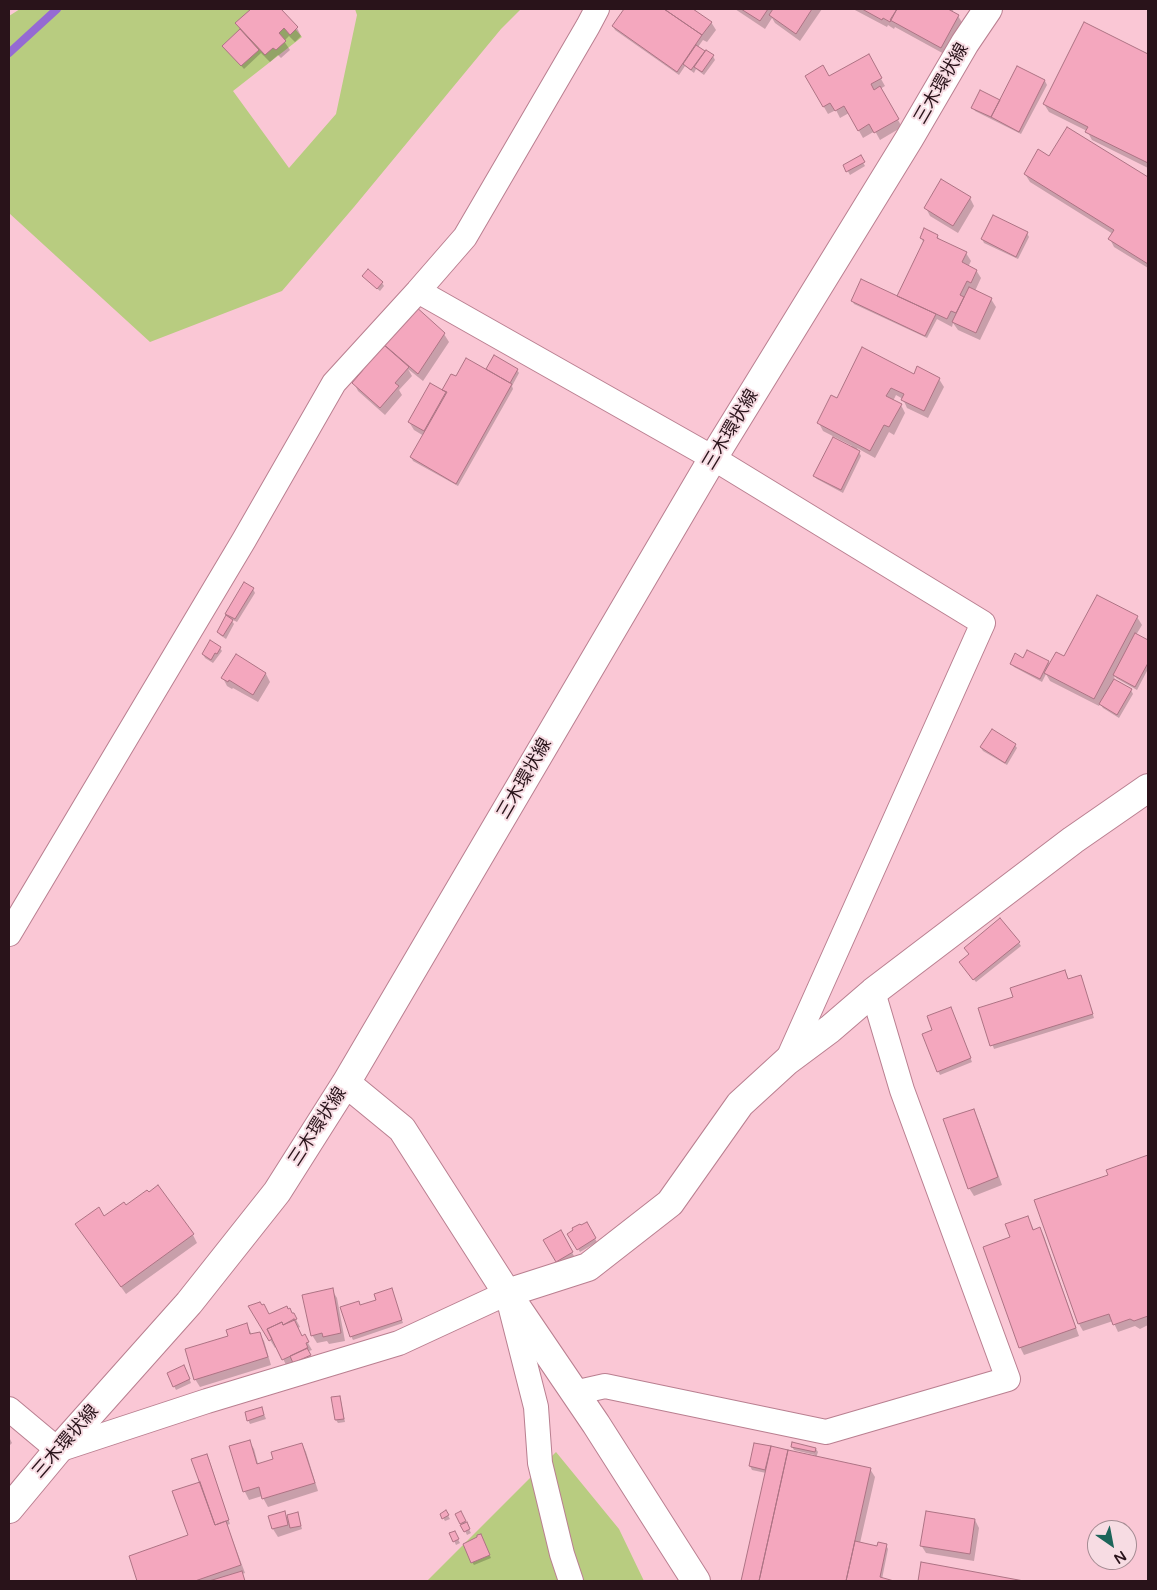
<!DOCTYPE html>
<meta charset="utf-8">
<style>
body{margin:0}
#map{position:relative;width:1157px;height:1590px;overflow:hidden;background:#fac7d5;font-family:"Varela Round",sans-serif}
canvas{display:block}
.frame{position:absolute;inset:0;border:10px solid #29131a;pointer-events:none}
.north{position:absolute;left:1087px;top:1520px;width:50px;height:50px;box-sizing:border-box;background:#f7dce3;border:1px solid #a58c93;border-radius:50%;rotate:147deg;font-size:14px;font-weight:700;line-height:20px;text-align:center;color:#29131a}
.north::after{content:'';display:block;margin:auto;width:18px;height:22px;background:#1d655a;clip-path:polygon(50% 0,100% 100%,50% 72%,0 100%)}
</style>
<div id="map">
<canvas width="1157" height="1590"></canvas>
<div class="frame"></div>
<div class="north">N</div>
</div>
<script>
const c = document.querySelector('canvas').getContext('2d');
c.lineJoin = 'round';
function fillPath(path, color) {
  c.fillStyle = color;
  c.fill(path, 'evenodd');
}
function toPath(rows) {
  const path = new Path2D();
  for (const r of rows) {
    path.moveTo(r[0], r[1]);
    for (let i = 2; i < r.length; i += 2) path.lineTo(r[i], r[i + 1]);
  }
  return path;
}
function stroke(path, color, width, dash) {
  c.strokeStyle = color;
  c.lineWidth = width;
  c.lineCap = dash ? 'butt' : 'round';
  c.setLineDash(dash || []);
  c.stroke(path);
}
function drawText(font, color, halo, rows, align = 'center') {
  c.font = font + ' "Varela Round","Noto Sans JP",sans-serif';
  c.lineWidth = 4;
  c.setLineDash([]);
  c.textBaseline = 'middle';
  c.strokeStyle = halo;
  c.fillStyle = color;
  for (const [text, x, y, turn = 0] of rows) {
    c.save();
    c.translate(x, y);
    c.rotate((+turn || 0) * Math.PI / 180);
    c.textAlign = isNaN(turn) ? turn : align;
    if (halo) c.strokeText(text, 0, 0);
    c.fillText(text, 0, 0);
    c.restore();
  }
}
fillPath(toPath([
 [20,9,278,9,302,37,233,91,289,168,336,114,357,15,355,9,521,9,501,29,354,207,282,291,150,342,9,213,9,16],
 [556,1452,619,1529,644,1581,427,1581]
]), '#b8cc80');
fillPath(toPath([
 [253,9,279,9,297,28,301,36,295,42,289,36,284,41,290,50,281,58,278,55,270,62,261,53,244,69,224,46,241,30,237,23],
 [625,9,691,9,711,22,716,30,707,42,703,40,698,47,713,56,715,60,704,75,696,69,694,73,685,66,679,75,615,30,613,26],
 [735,9,822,9,800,41,775,23,772,18,765,29],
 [853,9,954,9,952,12,958,16,963,24,946,55,895,27,894,29,888,25,887,27],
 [1084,24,1148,56,1148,168,1092,140,1087,131,1049,112,1044,104],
 [868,56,885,86,880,89,902,127,880,140,875,131,863,138,849,113,840,118,836,110,828,114,806,76,829,78],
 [1018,68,1045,81,1047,85,1021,134,975,111,973,107,1001,102],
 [1068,129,1148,179,1148,268,1114,247,1110,239,1113,234,1030,182,1025,174,1050,158],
 [860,157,865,166,850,175,845,166],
 [970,198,974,206,958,233,930,216,926,208],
 [1027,233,1029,237,1018,259,984,243,982,239],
 [937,236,940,240,966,253,971,261,968,267,976,270,981,278,975,291,991,299,996,307,980,340,958,330,953,323,952,327,937,319,927,338,854,304,852,300,898,297,924,243,921,238],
 [366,279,382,283,384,286,380,291],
 [444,334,449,342,423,381,408,369,412,376,399,390,402,395,385,415,358,391,354,383,385,346,383,342],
 [495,357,517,370,519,373,512,386,513,389,458,486,413,461,411,457,424,436,414,430,409,422,430,384,446,393,444,390,456,378,487,371],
 [914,375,939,379,944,387,928,418,907,408,903,399,896,395,893,401,901,405,905,413,894,435,889,432,875,458,857,448,861,456,843,493,817,479,814,476,852,446,823,431,819,423,837,399],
 [245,584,253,589,255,593,237,622,231,619,234,624,226,639,220,635,218,632],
 [1137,617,1142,625,1136,635,1148,642,1148,669,1137,690,1116,678,1115,676,1113,680,1131,690,1133,694,1119,718,1103,708,1100,704,1099,706,1050,681,1046,674,1042,682,1014,667,1012,664,1024,659,1048,662,1050,665],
 [220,648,222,651,213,663,205,658,203,654],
 [266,674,270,682,258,702,233,688,232,689,227,686,223,678],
 [1015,745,1017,748,1007,765,983,751,981,748],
 [1019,943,1021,946,976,982,963,966],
 [1065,971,1068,980,1081,976,1094,1018,994,1049,980,1009,1014,998],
 [952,1012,972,1062,940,1075,938,1071,934,1031],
 [973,1111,978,1119,1002,1185,974,1196,969,1188],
 [1148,1156,1148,1325,1140,1329,1135,1326,1118,1332,1113,1321,1083,1331,1079,1324,1109,1176,1108,1171],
 [104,1217,193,1235,197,1243,126,1294,82,1232],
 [1028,1218,1034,1230,1040,1228,1044,1236,1079,1336,1024,1355,1020,1347,1011,1238],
 [586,1224,597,1242,580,1252,569,1234],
 [560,1232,574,1256,559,1265,545,1240],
 [332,1290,337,1298,345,1341,329,1344,327,1341,317,1343,312,1335],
 [392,1290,403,1323,353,1340,351,1336,360,1306,378,1300],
 [250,1307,269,1316,293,1314,300,1327,298,1328,302,1337,304,1336,312,1350,309,1351,311,1359,287,1367,277,1346,275,1348],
 [247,1325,252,1335,259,1333,264,1341,271,1365,200,1387,195,1379,229,1337],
 [186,1370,191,1383,176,1390,174,1386],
 [339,1397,341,1401,345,1422,338,1423,336,1420],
 [262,1409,266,1419,250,1424,248,1420],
 [9,1437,12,1443,9,1446],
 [249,1441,254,1449,258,1464,275,1460,302,1444,306,1452,318,1491,268,1507,262,1496,249,1500,245,1492,231,1447],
 [755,1444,815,1457,815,1455,794,1450,792,1447,816,1449,818,1452,816,1458,870,1469,875,1477,860,1543,878,1547,886,1545,888,1549,882,1579,893,1581,742,1581,766,1473,752,1470,750,1466],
 [209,1459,230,1524,227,1525,245,1573,242,1574,245,1581,139,1581,130,1557,189,1536,201,1483],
 [446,1512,450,1519,445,1521,441,1514],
 [284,1513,289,1521,298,1514,302,1529,278,1537,273,1529],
 [460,1513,471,1533,467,1535,457,1514],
 [975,1520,979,1528,974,1561,926,1553,921,1545],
 [454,1532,460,1543,456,1545,451,1534],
 [482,1539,491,1558,474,1565,472,1562],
 [922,1564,1017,1581,920,1581]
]), '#0003');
stroke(toPath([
 [9,53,57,9]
]), '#956ad3', 8);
const building = toPath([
 [251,9,281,9,298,27,290,35,284,28,279,33,286,41,276,50,273,48,265,55,235,23,251,9],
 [624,9,664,9,702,35,677,72,612,26,624,9],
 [664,9,693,9,712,22,702,35,664,9],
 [741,9,768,9,760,21,741,9],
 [773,9,812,9,796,34,769,15,773,9],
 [862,9,897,9,890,22,883,18,882,20,862,9],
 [897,9,948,9,959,15,941,48,890,20,897,9],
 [1084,22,1148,54,1148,163,1085,132,1088,127,1043,104,1084,22],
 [240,29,259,50,241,66,222,46,240,29],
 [696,45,705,51,691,70,683,64,696,45],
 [706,50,714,55,702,72,694,67,706,50],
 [869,54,882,78,871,84,874,90,880,86,899,119,874,133,869,124,858,131,844,106,835,111,830,103,823,107,805,76,823,65,829,76,869,54],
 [1017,66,1045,80,1019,132,991,117,1017,66],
 [980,90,1000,100,991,117,971,108,980,90],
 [1067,127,1148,177,1148,264,1108,239,1114,230,1024,174,1038,149,1049,156,1067,127],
 [861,155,865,162,846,172,843,165,861,155],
 [941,179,971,197,953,226,924,208,941,179],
 [993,215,1028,232,1016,257,981,239,993,215],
 [924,228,938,235,937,238,967,252,962,262,977,270,971,283,967,281,960,295,964,297,956,313,951,311,947,319,897,296,924,240,920,238,924,228],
 [368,269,383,282,377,289,362,276,368,269],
 [861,279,936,314,925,336,851,301,861,279],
 [969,287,992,298,976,333,952,322,969,287],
 [414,305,445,333,418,374,381,342,414,305],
 [384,345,409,367,395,383,399,386,380,408,352,383,363,370,361,368,384,345],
 [862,347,914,374,917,366,940,378,924,411,901,400,904,394,891,388,886,396,902,404,889,427,884,425,870,451,817,423,831,395,837,398,862,347],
 [494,355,518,369,510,383,486,369,494,355],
 [466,358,512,384,456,484,410,457,447,392,442,390,451,374,456,376,466,358],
 [430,383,446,392,424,431,408,422,430,383],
 [833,437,860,451,841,490,813,476,833,437],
 [244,582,254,588,235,619,225,614,244,582],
 [1097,595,1138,616,1094,699,1044,673,1056,652,1064,656,1097,595],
 [226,615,233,620,223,636,217,632,226,615],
 [1135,633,1148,640,1148,663,1135,687,1113,675,1135,633],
 [210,640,221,647,217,654,215,653,211,660,202,654,210,640],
 [1027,650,1049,661,1040,679,1010,664,1015,653,1023,658,1027,650],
 [236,654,266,673,253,695,229,680,228,682,221,678,236,654],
 [1114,679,1132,689,1117,715,1099,704,1114,679],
 [992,729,1016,744,1005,763,980,747,992,729],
 [1000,918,1020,942,973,980,959,962,969,954,964,948,1000,918],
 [1065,970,1068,979,1081,975,1093,1014,990,1046,978,1008,1013,997,1010,988,1065,970],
 [951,1007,971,1058,937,1072,922,1034,932,1030,927,1016,951,1007],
 [974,1109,998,1177,968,1189,943,1119,974,1109],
 [1148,1155,1148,1316,1134,1321,1130,1319,1113,1325,1109,1314,1078,1324,1034,1200,1108,1175,1106,1170,1148,1155],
 [158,1185,194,1234,121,1287,75,1224,99,1207,104,1216,124,1202,126,1205,147,1190,149,1192,158,1185],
 [1028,1216,1033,1230,1040,1227,1076,1328,1019,1348,983,1247,1010,1237,1005,1224,1028,1216],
 [587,1222,596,1238,577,1250,567,1234,573,1230,572,1228,580,1224,581,1225,587,1222],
 [561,1230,573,1252,556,1262,543,1240,561,1230],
 [333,1288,341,1333,323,1337,322,1333,311,1336,302,1295,333,1288],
 [392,1288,402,1320,350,1337,340,1307,359,1301,360,1305,376,1300,374,1294,392,1288],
 [260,1302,262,1305,264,1304,269,1314,287,1306,288,1309,290,1308,292,1313,294,1313,297,1319,283,1325,282,1322,267,1329,272,1339,269,1341,248,1306,260,1302],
 [294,1319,302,1336,305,1334,309,1342,306,1343,308,1348,282,1360,267,1329,282,1322,283,1325,294,1319],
 [247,1323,250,1334,260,1332,268,1357,194,1380,185,1349,228,1336,226,1330,247,1323],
 [307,1348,311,1355,293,1363,290,1356,307,1348],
 [184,1365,190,1379,173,1387,167,1373,184,1365],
 [340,1396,344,1419,335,1420,331,1397,340,1396],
 [262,1407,264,1415,247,1421,245,1412,262,1407],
 [250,1440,257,1464,273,1459,271,1452,302,1443,315,1483,262,1499,259,1487,243,1492,229,1446,250,1440],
 [792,1442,816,1448,815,1452,791,1447,792,1442],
 [754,1443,771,1446,765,1470,749,1466,754,1443],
 [771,1446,788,1450,759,1581,741,1581,771,1446],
 [788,1450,871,1468,846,1581,759,1581,788,1450],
 [207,1454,229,1520,215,1525,191,1459,207,1454],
 [200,1482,215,1525,226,1521,241,1565,195,1581,137,1581,129,1556,188,1535,172,1491,200,1482],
 [446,1510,449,1515,442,1519,440,1514,446,1510],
 [285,1511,288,1525,272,1529,268,1516,285,1511],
 [461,1511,466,1521,460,1524,455,1514,461,1511],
 [926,1511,975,1519,970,1554,920,1546,926,1511],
 [298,1512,301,1526,290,1528,287,1515,298,1512],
 [467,1522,470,1529,464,1532,460,1525,467,1522],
 [455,1531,459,1539,453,1542,449,1533,455,1531],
 [481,1534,490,1555,471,1563,463,1544,477,1537,477,1535,481,1534],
 [855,1541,877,1546,878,1542,887,1544,880,1577,894,1581,846,1581,855,1541],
 [921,1562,1024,1581,918,1581,921,1562],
 [242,1571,245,1581,209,1581,242,1571]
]);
fillPath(building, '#f4a7be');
stroke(building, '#ad7384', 1);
const street = toPath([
 [418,291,713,458,983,623,787,1061],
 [9,934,244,540,334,383,418,291,465,237,588,26,597,9],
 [574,1393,605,1386,826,1432,1008,1379,902,1090,873,992],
 [9,1409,58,1450,207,1401,399,1343,507,1293,536,1407,540,1463,562,1554,571,1581]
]);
const secondary = toPath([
 [346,1083,402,1129,507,1293,596,1424,696,1581],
 [507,1293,588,1267,670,1203,740,1104,787,1061,830,1029,873,992,1073,840,1148,788],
 [9,1509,58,1450,189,1303,277,1192,346,1083,713,458,909,139,965,43,988,9]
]);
stroke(street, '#b97f90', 26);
stroke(secondary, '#b97f90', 30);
stroke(street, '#fff', 24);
stroke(secondary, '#fff', 28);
drawText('18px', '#29131a', '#f7dce3', [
 ["三木環状線",942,84,-60],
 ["三木環状線",731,430,-59],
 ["三木環状線",525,779,-60],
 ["三木環状線",318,1127,-57],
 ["三木環状線",66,1442,-49]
]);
</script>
